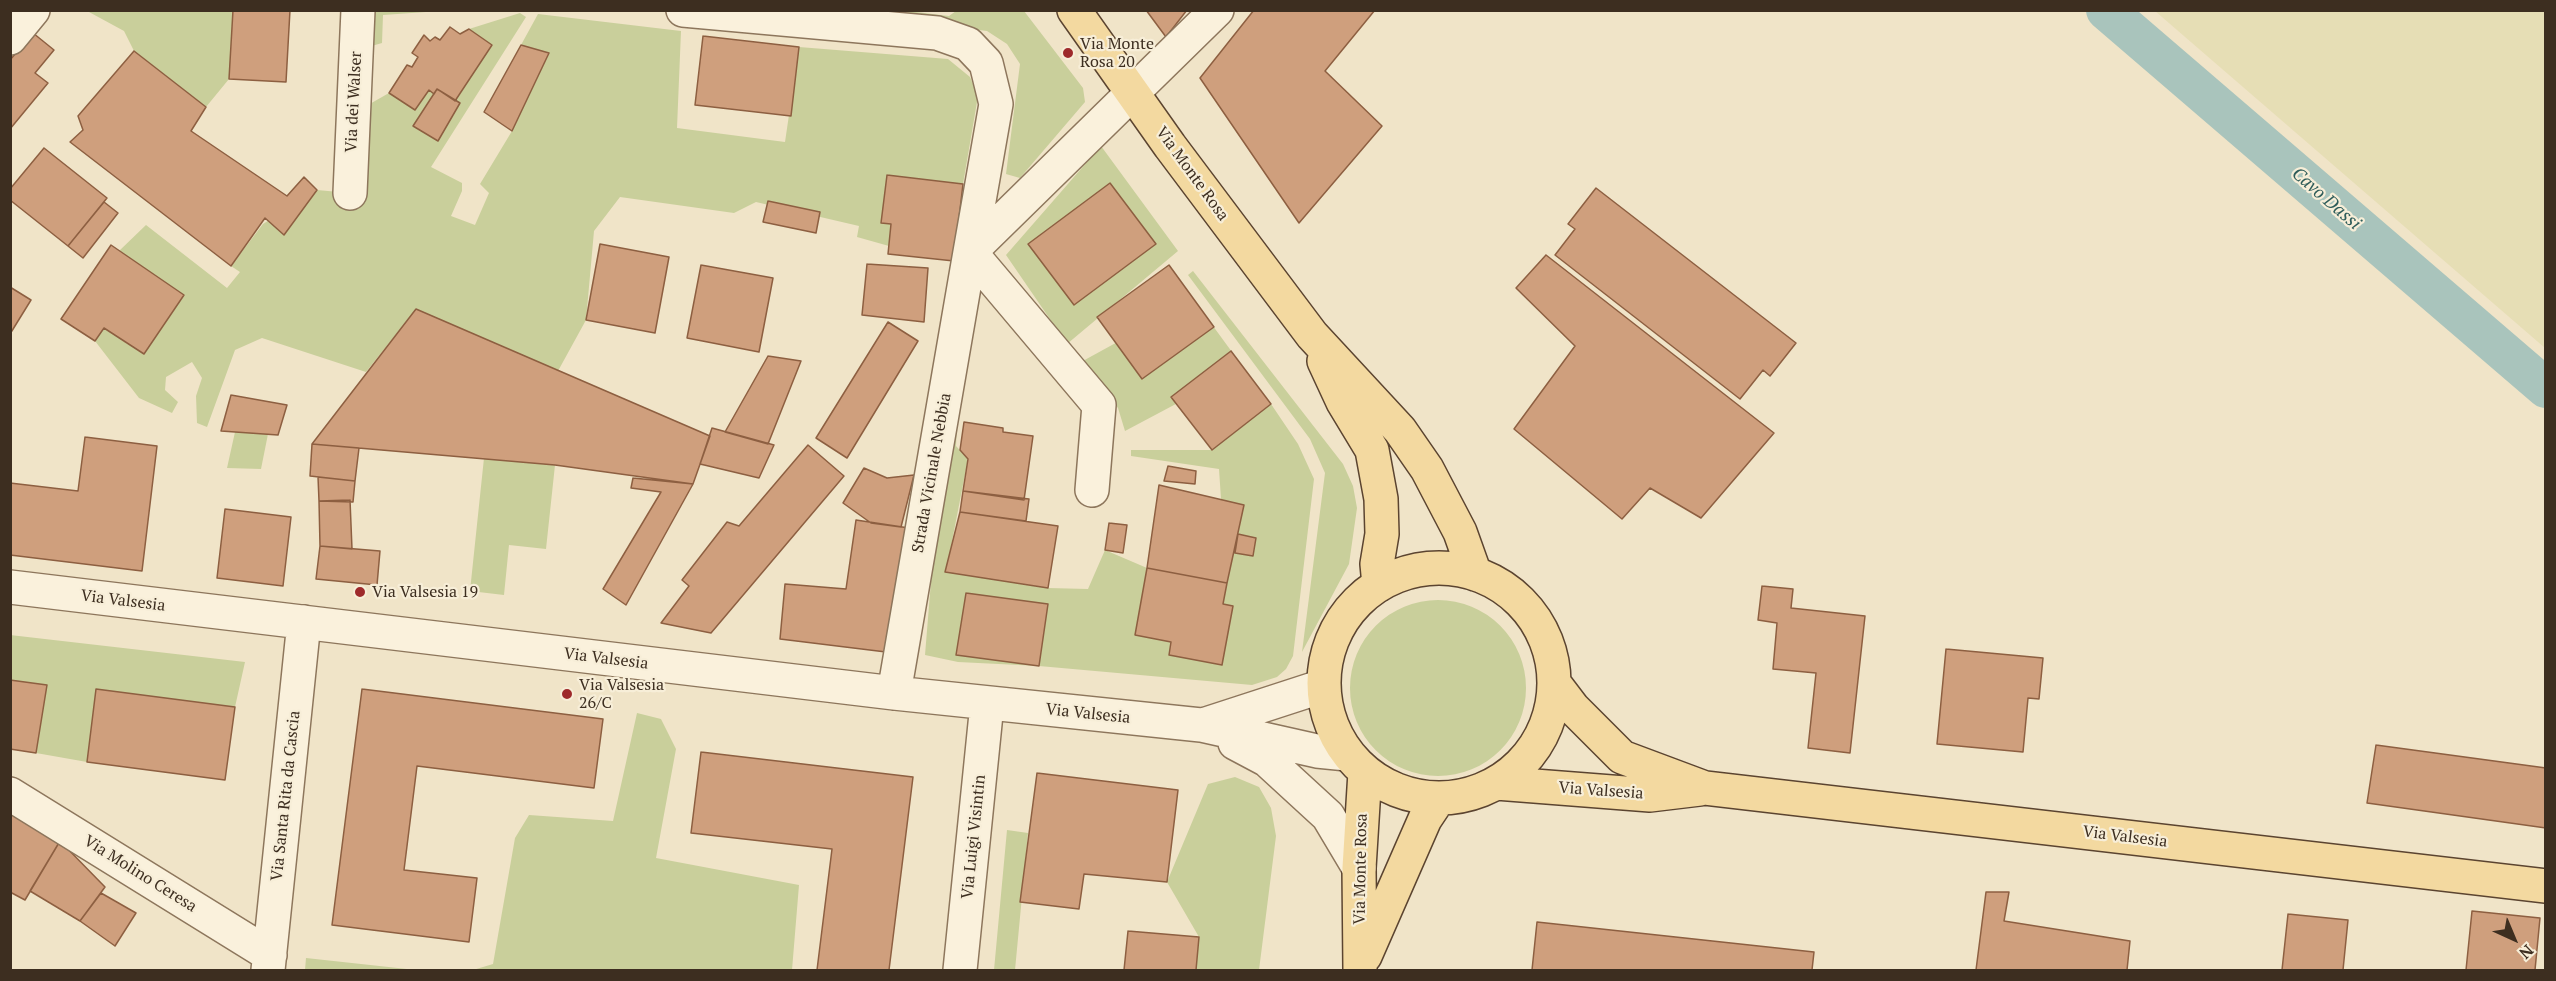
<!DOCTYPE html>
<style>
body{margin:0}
#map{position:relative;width:2556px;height:981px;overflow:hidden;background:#f0e4c8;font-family:"PT Serif",serif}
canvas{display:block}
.frame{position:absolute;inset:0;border:12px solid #3d2e20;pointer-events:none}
.north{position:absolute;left:2484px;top:909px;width:60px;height:60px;-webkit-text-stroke:4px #f7eed8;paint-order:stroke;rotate:136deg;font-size:16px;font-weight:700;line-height:24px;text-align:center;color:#3d2e20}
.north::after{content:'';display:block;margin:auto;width:21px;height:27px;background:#3d2e20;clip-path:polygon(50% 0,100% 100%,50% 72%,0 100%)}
</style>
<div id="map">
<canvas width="2556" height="981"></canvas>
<div class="frame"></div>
<div class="north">N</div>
</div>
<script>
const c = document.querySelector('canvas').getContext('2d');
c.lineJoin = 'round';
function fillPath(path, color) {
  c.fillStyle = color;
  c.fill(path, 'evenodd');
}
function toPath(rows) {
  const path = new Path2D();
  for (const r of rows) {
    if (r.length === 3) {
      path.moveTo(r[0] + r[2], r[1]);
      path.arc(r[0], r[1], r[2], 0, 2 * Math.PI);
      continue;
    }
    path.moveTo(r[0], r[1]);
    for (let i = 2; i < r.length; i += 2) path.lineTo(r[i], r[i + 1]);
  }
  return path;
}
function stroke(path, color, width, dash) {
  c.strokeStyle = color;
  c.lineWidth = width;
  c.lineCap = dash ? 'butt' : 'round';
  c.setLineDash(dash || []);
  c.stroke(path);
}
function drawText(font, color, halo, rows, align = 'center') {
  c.font = font + ' "PT Serif",serif';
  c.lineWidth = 4.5;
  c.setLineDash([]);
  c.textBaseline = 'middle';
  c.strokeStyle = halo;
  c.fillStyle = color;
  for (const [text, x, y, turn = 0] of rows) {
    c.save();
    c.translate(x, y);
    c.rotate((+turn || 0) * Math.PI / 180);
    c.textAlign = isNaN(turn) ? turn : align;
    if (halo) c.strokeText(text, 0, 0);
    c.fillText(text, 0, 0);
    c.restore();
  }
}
fillPath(toPath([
 [2155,11,2545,11,2545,348]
]), '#e6deb5');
fillPath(toPath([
 [90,10,253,11,229,79,206,107,134,51,124,31,89,12],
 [372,11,440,11,383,15,382,43,368,47],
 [873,11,908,11,949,16,956,11,1024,11,1083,88,1085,102,1020,178,1006,174,1020,64,1007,44,987,31,876,17],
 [520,13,526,17,431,167,462,183,462,191,451,216,475,225,489,193,480,184,512,131,549,53,521,45,538,14,681,31,677,128,785,142,799,47,948,59,970,77,978,96,963,184,887,176,881,223,891,224,889,246,857,237,859,226,756,202,734,213,620,197,594,231,586,320,558,371,416,309,366,372,262,338,235,350,207,427,197,423,196,396,202,378,192,362,166,377,165,390,178,402,172,413,139,398,95,341,104,328,144,354,184,295,119,251,146,225,227,288,240,272,231,266,263,224,317,190,350,193,354,113,389,93,469,29],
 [1101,146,1178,251,1067,344,1006,255],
 [1193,271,1343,464,1353,486,1357,508,1349,564,1302,652,1325,473,1310,439,1188,275],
 [1194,300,1240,363,1206,388,1125,431,1118,408,1081,362],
 [1271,404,1298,444,1314,479,1293,656,1286,669,1277,677,1252,685,1039,666,958,662,925,655,944,422,957,425,956,446,968,459,946,572,1048,588,1088,589,1105,550,1147,568,1221,499,1219,469,1131,456,1131,450,1212,450],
 [235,432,268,434,261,469,227,468],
 [484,458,555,465,546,549,509,545,504,595,470,591],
 [1438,688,88],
 [10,635,245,662,235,707,87,762,36,753,11,717],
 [637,713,661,719,676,749,656,858,799,885,792,970,473,970,493,964,515,838,529,815,613,821],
 [1235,777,1259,787,1271,808,1276,836,1259,970,1196,970,1199,937,1167,882,1208,784],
 [1007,830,1028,833,1015,970,994,970],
 [306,958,416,970,305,970]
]), '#c9cf9b');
stroke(toPath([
 [2106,10,2546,388]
]), '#a9c4bc', 40);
const building = toPath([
 [233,10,290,10,286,82,229,79,233,10],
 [1146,10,1187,10,1166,37,1146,10],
 [1254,10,1375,10,1325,71,1382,126,1299,223,1200,78,1254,10],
 [450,27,460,34,469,29,492,45,455,101,437,89,434,94,429,90,415,110,389,93,407,65,412,67,418,57,412,53,424,35,430,41,435,37,440,40,450,27],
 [33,33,54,50,35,73,48,83,10,129,10,60,33,33],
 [703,36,799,47,791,116,695,105,703,36],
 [521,45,549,53,512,131,484,112,521,45],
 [134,51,206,107,191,131,287,196,304,177,317,190,284,235,265,218,231,266,70,142,83,130,78,116,134,51],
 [437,89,460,103,438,141,413,126,437,89],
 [44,148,107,198,68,246,10,200,10,189,44,148],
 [887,175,963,184,954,261,888,254,891,224,881,223,887,175],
 [1110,183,1156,244,1074,305,1028,244,1110,183],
 [1596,188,1796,343,1770,376,1763,370,1740,399,1555,255,1575,229,1568,224,1596,188],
 [768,201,820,212,816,233,763,222,768,201],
 [104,202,118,213,83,258,68,246,104,202],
 [600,244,669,257,655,333,586,320,600,244],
 [111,245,184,295,144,354,104,328,95,341,61,319,111,245],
 [1546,255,1774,433,1701,518,1650,488,1622,519,1514,429,1575,346,1516,288,1546,255],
 [867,264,928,268,924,322,862,315,867,264],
 [701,265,773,278,759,352,687,338,701,265],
 [1169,265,1214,327,1142,379,1097,317,1169,265],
 [10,287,31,300,10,334,10,287],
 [416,309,710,436,693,484,555,465,312,444,416,309],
 [888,322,918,341,847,458,816,438,888,322],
 [1231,351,1271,404,1212,450,1171,397,1231,351],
 [768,356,801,361,768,444,725,432,768,356],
 [231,395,287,405,278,435,221,431,231,395],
 [964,422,1003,428,1003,432,1033,436,1024,500,963,491,968,459,960,450,964,422],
 [712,428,774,445,759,478,700,464,712,428],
 [85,437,157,446,142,571,10,555,10,483,78,491,85,437],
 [312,444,359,448,355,481,310,476,312,444],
 [808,445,844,476,711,633,661,623,689,586,682,580,727,522,739,526,808,445],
 [1168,466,1196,471,1195,484,1164,481,1168,466],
 [864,468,887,478,914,475,901,527,871,523,843,503,864,468],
 [318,477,355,481,353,502,319,501,318,477],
 [633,478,693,484,626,605,603,589,661,492,631,488,633,478],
 [1159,485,1244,505,1227,583,1147,568,1159,485],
 [963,491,1029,499,1026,521,960,512,963,491],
 [350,500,352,549,320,546,319,501,350,500],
 [225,509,291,517,283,586,217,578,225,509],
 [960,512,1058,526,1048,588,945,572,960,512],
 [856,520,909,528,886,652,780,639,785,584,846,589,856,520],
 [1109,523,1127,525,1123,553,1105,550,1109,523],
 [1238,534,1256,538,1253,556,1235,553,1238,534],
 [320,546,380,551,377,585,316,579,320,546],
 [1147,568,1227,583,1223,604,1233,606,1222,665,1169,655,1171,642,1135,635,1147,568],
 [1762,586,1793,589,1791,608,1865,616,1850,753,1808,748,1816,673,1773,669,1777,623,1758,620,1762,586],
 [966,593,1048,604,1039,666,956,655,966,593],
 [1946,649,2043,658,2039,699,2028,698,2023,752,1937,744,1946,649],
 [10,680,47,685,36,753,10,749,10,680],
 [96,689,235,707,225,780,87,762,96,689],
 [362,689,603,719,594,788,417,766,404,870,477,878,469,942,332,925,362,689],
 [2376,745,2546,768,2546,828,2367,803,2376,745],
 [701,752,913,777,889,970,817,970,832,849,691,833,701,752],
 [1037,773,1178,790,1167,882,1084,874,1079,909,1020,902,1037,773],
 [10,811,60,841,25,900,10,892,10,811],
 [60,841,105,887,80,921,30,891,60,841],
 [1986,892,2009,892,2004,921,2130,941,2127,970,1976,970,1986,892],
 [101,893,136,913,115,946,80,921,101,893],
 [2472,911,2540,918,2535,970,2466,970,2472,911],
 [2288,914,2348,920,2343,970,2282,970,2288,914],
 [1537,922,1814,952,1812,970,1532,970,1537,922],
 [1128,931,1199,937,1196,970,1124,970,1128,931]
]);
fillPath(building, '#cf9f7d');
stroke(building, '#8d5f41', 1.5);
const minor = toPath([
 [683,10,937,33,968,44,986,63,996,104,970,252,1099,405,1092,490],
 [10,38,33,10],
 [350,193,358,10],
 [10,587,894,693,1201,725,1317,751,1347,754],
 [894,693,970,252,1217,10],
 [1203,725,1323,686],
 [1235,743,1267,760,1328,816,1359,868],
 [10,794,270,955],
 [268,970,304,622],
 [960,970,987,704]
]);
const major = toPath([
 [1074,10,1170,146,1312,335,1400,430,1427,469,1460,532,1475,574],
 [1324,361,1343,402,1372,450,1381,499,1382,534,1377,564,1379,585],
 [1439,683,115],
 [1554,683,1573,708,1622,757,1705,788,2546,886],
 [1496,783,1650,795,1700,789],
 [1365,956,1425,819,1439,798],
 [1360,970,1359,868,1365,772]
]);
stroke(minor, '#8d765c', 36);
stroke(major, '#5b4430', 36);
stroke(minor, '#faf1dc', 33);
stroke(major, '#f3d9a0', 33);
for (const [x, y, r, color] of [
 [1068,53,6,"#9e2a2b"],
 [360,592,6,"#9e2a2b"],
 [567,694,6,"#9e2a2b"]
]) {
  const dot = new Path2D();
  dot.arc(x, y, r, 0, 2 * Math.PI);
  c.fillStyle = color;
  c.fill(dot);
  stroke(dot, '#f7eed8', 2);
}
drawText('16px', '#3d2e20', '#f7eed8', [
 ["Via Monte",1080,44],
 ["Rosa 20",1080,62],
 ["Via Valsesia 19",372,592],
 ["Via Valsesia",579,685],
 ["26/C",579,703]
], 'left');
drawText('16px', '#3d2e20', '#f7eed8', [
 ["Via dei Walser",354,102,-87],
 ["Via Monte Rosa",1192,174,54],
 ["Strada Vicinale Nebbia",932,473,-80],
 ["Via Valsesia",123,601,7],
 ["Via Valsesia",606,659,7],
 ["Via Valsesia",1088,714,6],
 ["Via Valsesia",1601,791,4],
 ["Via Santa Rita da Cascia",286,796,-84],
 ["Via Luigi Visintin",974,837,-84],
 ["Via Valsesia",2125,837,7],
 ["Via Monte Rosa",1361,869,-89],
 ["Via Molino Ceresa",140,874,32]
]);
drawText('italic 18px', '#2f5d5a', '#f7eed8', [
 ["Cavo Dassi",2326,199,41]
]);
</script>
